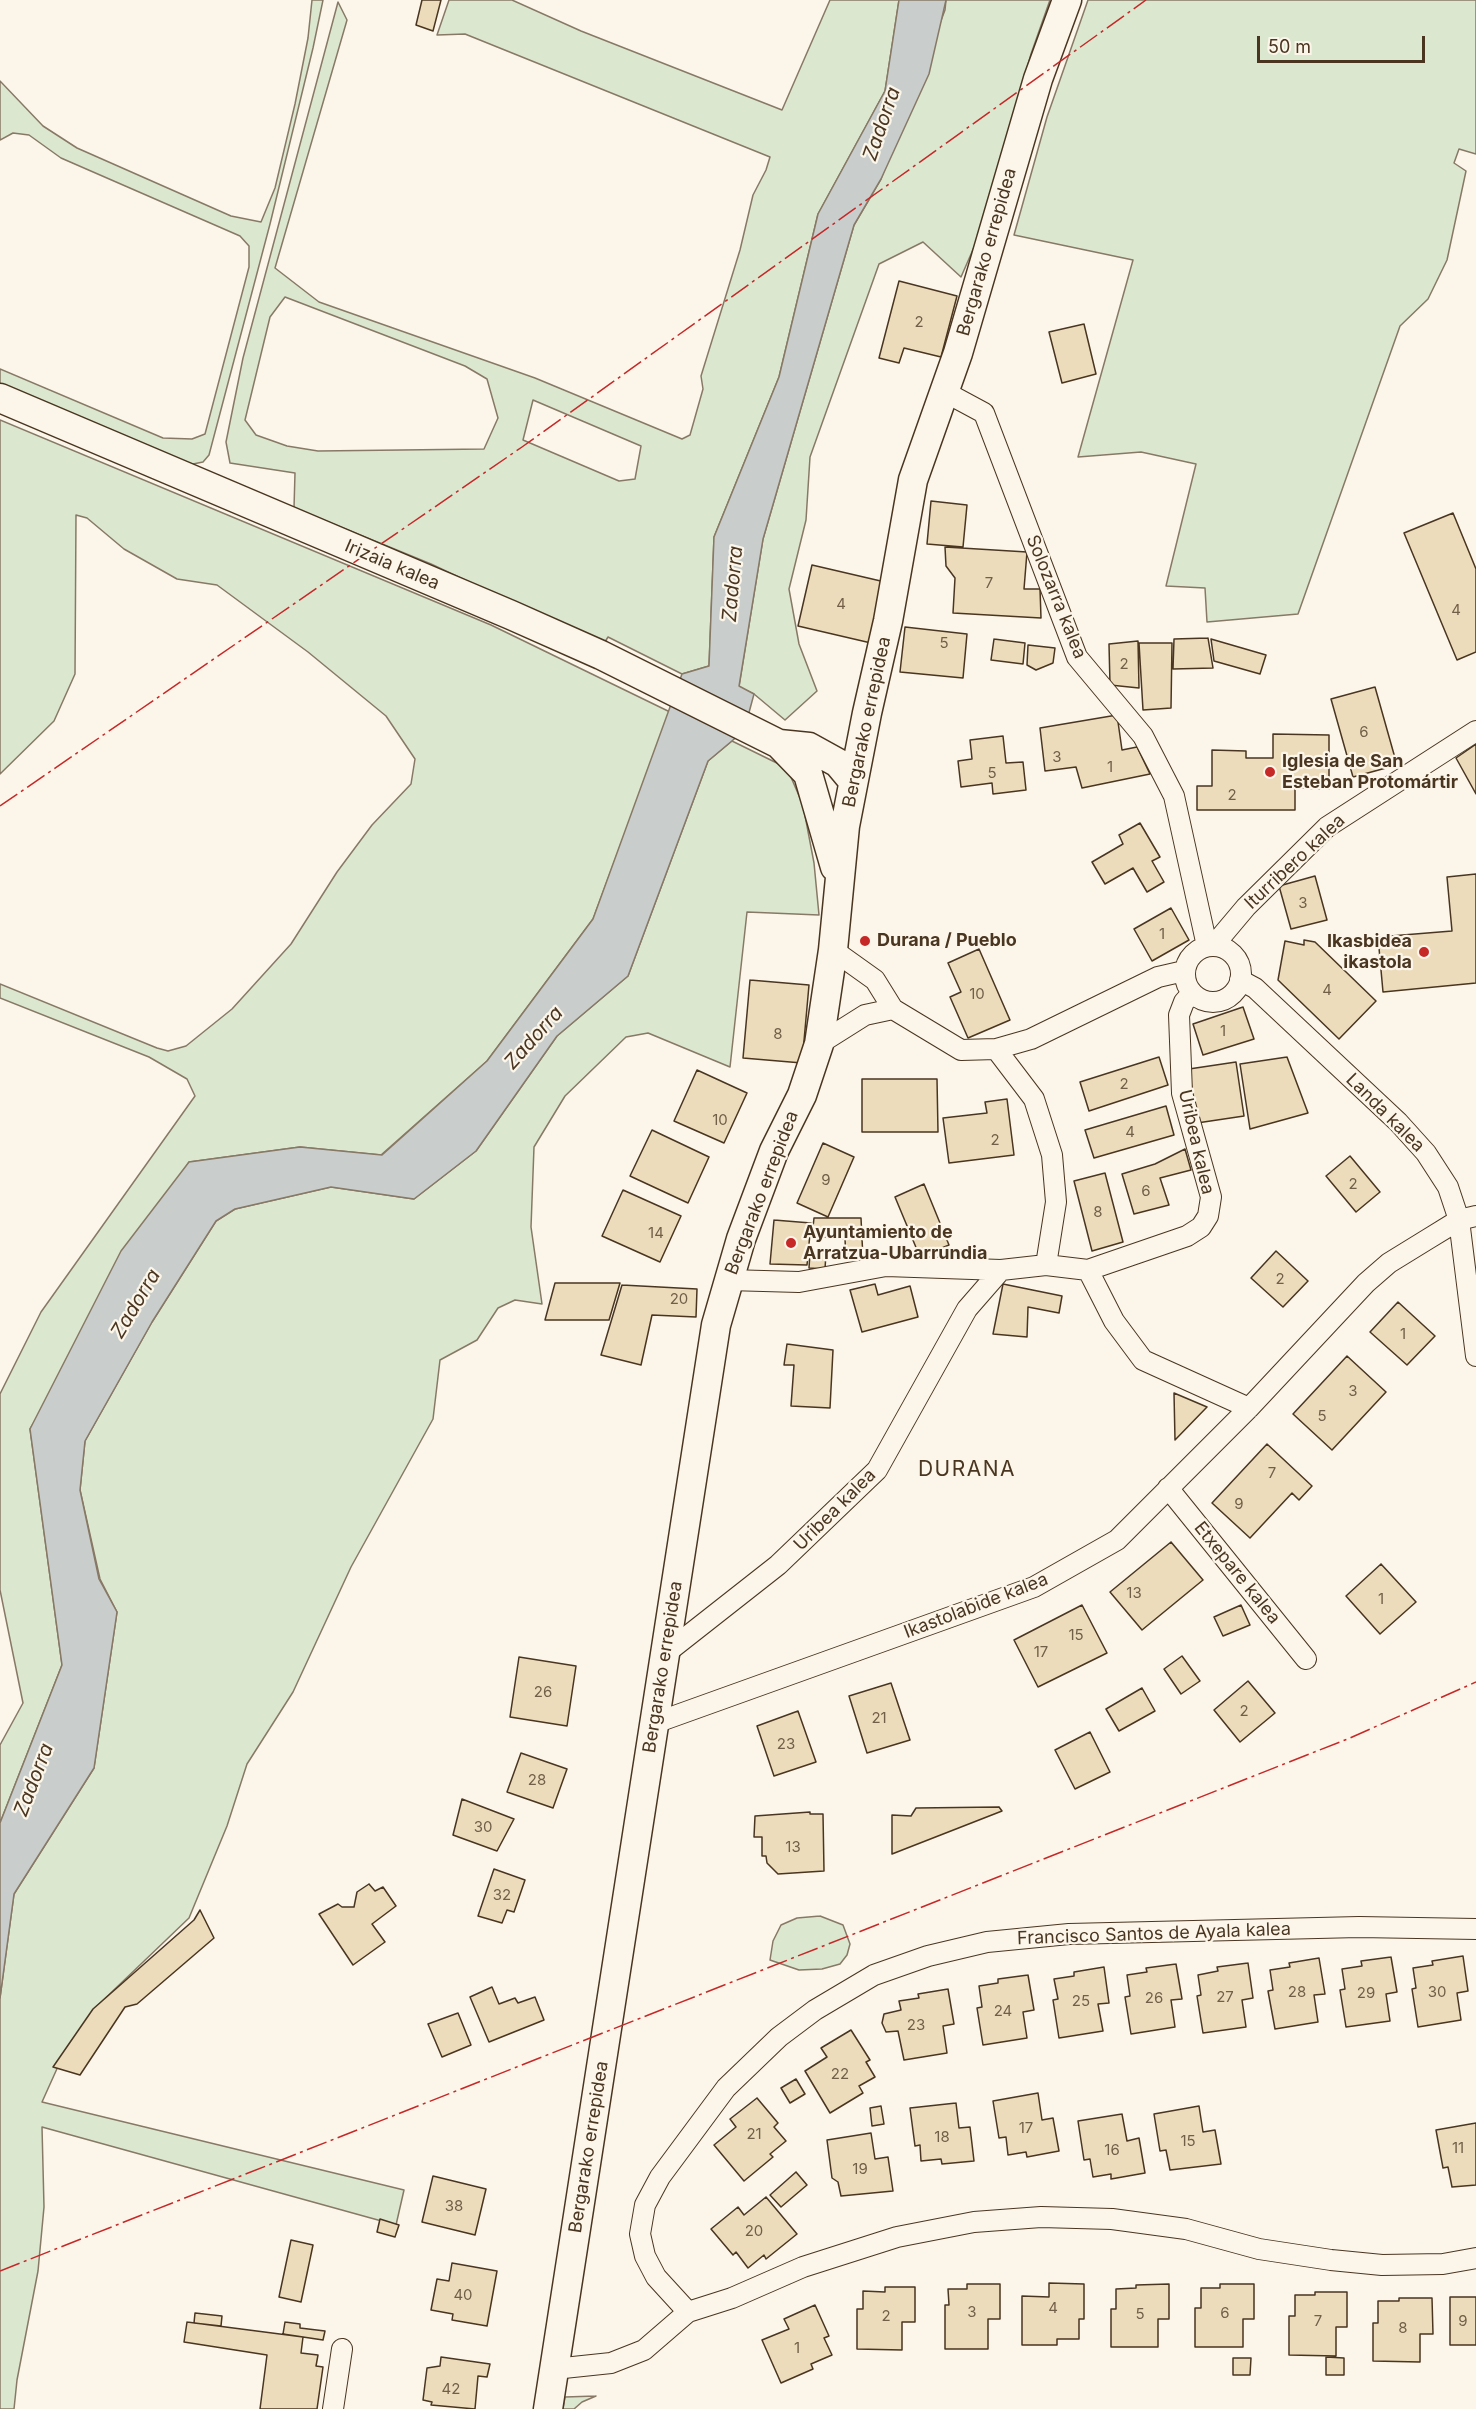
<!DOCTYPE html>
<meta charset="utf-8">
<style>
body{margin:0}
#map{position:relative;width:1476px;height:2409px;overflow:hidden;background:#fbf6e9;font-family:Inter,sans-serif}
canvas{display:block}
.scale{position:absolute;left:1257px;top:36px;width:168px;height:27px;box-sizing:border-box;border:3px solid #4a3520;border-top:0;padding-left:8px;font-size:18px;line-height:21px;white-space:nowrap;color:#4a3520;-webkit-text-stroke:4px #fbf6e9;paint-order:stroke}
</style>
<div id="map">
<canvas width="1476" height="2409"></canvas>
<div class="scale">50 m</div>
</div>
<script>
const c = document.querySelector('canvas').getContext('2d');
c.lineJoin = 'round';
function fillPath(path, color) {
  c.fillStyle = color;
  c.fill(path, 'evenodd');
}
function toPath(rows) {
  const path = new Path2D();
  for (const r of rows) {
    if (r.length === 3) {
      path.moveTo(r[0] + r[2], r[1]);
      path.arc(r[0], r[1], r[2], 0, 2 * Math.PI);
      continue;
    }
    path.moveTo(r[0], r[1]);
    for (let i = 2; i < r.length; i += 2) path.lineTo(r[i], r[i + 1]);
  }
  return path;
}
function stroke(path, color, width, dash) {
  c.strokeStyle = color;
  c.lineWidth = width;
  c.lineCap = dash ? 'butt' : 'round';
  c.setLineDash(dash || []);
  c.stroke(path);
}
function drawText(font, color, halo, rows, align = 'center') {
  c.font = font + ' Inter,sans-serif';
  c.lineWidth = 4.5;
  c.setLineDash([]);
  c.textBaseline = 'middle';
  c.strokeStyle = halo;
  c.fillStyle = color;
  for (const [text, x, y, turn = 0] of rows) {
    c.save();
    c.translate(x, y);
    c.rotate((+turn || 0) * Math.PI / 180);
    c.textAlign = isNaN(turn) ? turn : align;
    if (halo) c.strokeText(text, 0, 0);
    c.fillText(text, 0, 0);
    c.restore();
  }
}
const green = toPath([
 [312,0,323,0,313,48,270,224,209,455,203,462,193,464,178,461,0,387,0,369,163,438,192,439,205,434,249,267,249,246,240,236,61,158,29,135,13,133,0,140,0,81,43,126,77,148,231,216,261,222,275,188,295,104,308,38,312,0],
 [449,0,512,0,581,31,782,110,830,0,899,0,885,91,818,214,779,377,714,537,709,666,682,674,608,637,603,645,431,564,294,508,295,473,230,463,226,442,243,358,338,2,347,20,275,268,319,302,535,378,682,439,690,435,703,389,701,376,740,250,753,195,766,170,770,157,465,34,437,35,449,0],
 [285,297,465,366,487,379,498,418,484,449,318,451,287,446,256,435,245,420,270,317,285,297],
 [533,400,641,446,635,479,619,481,523,440,533,400],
 [946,0,1050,0,1031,54,982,229,961,277,923,242,879,264,810,457,806,520,789,589,799,644,817,691,785,720,754,694,739,687,763,539,854,225,881,179,945,10,946,0],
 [1088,0,1476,0,1476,154,1459,149,1454,163,1466,171,1447,260,1428,299,1400,326,1298,614,1207,622,1205,588,1166,586,1196,464,1141,452,1078,457,1133,260,1014,235,1047,117,1088,0],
 [0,420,491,625,670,712,593,919,487,1061,381,1155,300,1147,189,1162,30,1429,62,1665,0,1823,0,1745,23,1703,0,1590,0,1394,41,1312,195,1096,187,1079,149,1057,0,998,0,984,157,1048,168,1051,186,1046,232,1009,291,944,337,872,372,825,411,784,415,759,386,716,308,652,217,585,177,579,124,549,87,518,76,515,75,674,54,721,0,774,0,420],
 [732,741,787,768,803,805,814,863,819,915,747,912,730,1067,648,1033,626,1037,565,1096,534,1147,531,1227,542,1304,515,1300,498,1308,477,1340,440,1360,433,1419,351,1567,293,1692,247,1764,227,1826,189,1918,94,2009,60,2062,42,2102,404,2190,396,2225,42,2127,44,2207,38,2271,17,2380,14,2409,0,2409,0,1998,14,1894,94,1768,117,1612,100,1579,80,1490,85,1441,152,1322,216,1221,235,1209,331,1187,414,1199,476,1151,557,1036,628,976,708,761,732,741],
 [820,1916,843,1925,850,1944,847,1955,840,1964,822,1969,799,1970,770,1960,773,1941,781,1925,797,1918,820,1916],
 [596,2396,582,2402,574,2409,563,2409,565,2397,596,2396]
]);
fillPath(green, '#dce7d0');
stroke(green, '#887966', 1.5);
const water = toPath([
 [899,0,946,0,929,74,881,179,854,225,763,539,739,686,754,694,747,720,739,735,708,761,628,976,557,1036,476,1151,414,1199,331,1187,235,1209,216,1221,152,1322,85,1441,80,1490,99,1579,117,1612,94,1768,14,1894,0,1998,0,1823,62,1665,30,1429,121,1251,189,1162,300,1147,382,1155,487,1061,593,919,682,674,709,666,714,537,779,377,818,214,885,91,899,0]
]);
fillPath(water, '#c9cecd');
stroke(water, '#887966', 1.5);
const building = toPath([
 [422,0,441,0,433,31,416,25,422,0],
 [899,281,957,296,941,357,904,348,899,363,879,358,899,281],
 [1084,324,1096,374,1062,383,1049,332,1084,324],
 [931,501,967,505,963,547,927,544,931,501],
 [1453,513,1476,569,1476,652,1457,660,1404,533,1453,513],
 [945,547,1027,552,1024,589,1040,589,1041,618,953,613,955,578,946,566,945,547],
 [812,565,885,582,871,643,798,626,812,565],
 [905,627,967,634,963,678,900,672,905,627],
 [1208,638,1213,668,1173,669,1174,639,1208,638],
 [994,639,1025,643,1023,664,991,660,994,639],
 [1211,639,1266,655,1260,674,1214,661,1211,639],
 [1138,641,1139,688,1110,685,1109,644,1138,641],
 [1139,643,1172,643,1171,708,1143,710,1139,643],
 [1028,645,1055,648,1053,663,1036,670,1027,665,1028,645],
 [1375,687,1397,765,1353,777,1331,699,1375,687],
 [1117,715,1122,750,1137,747,1150,774,1082,788,1076,767,1045,771,1040,728,1117,715],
 [1273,734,1329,735,1329,789,1295,788,1295,810,1197,810,1197,786,1212,786,1212,750,1246,751,1246,758,1273,758,1273,734],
 [1003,736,1006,763,1023,762,1026,790,993,794,992,783,961,787,958,761,972,759,970,740,1003,736],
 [1476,744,1476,794,1456,758,1476,744],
 [1140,823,1160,857,1152,861,1164,882,1147,892,1133,868,1105,884,1092,862,1123,844,1119,835,1140,823],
 [1476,874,1476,983,1383,992,1378,937,1452,931,1447,877,1476,874],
 [1315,876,1327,920,1291,929,1279,886,1315,876],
 [1171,908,1189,940,1152,961,1134,929,1171,908],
 [1304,940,1315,942,1376,1001,1339,1039,1278,980,1285,941,1304,945,1304,940],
 [979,949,1010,1020,968,1038,950,997,961,992,948,963,979,949],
 [750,980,809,985,802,1063,743,1058,750,980],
 [1243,1007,1254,1039,1203,1055,1193,1024,1243,1007],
 [1159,1057,1168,1085,1089,1111,1080,1082,1159,1057],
 [1287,1057,1308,1113,1250,1129,1240,1064,1287,1057],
 [1236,1062,1244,1116,1197,1123,1189,1069,1236,1062],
 [697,1070,747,1093,724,1143,674,1121,697,1070],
 [862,1079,937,1079,938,1132,862,1132,862,1079],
 [1007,1099,1014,1155,949,1163,943,1118,987,1113,985,1102,1007,1099],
 [1166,1106,1174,1135,1094,1158,1085,1130,1166,1106],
 [652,1130,709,1157,688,1203,630,1176,652,1130],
 [823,1143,854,1157,828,1217,797,1203,823,1143],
 [1185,1149,1191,1170,1160,1178,1169,1205,1134,1214,1122,1174,1155,1164,1185,1149],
 [1350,1156,1380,1192,1356,1212,1326,1176,1350,1156],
 [1105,1173,1123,1242,1092,1251,1074,1181,1105,1173],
 [924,1184,949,1245,920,1257,895,1197,924,1184],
 [623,1190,681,1216,660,1262,602,1236,623,1190],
 [814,1218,861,1218,863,1259,846,1259,845,1239,812,1236,814,1218],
 [774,1220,811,1223,807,1265,770,1264,774,1220],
 [1276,1251,1308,1281,1283,1307,1251,1278,1276,1251],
 [810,1253,826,1253,825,1269,809,1268,810,1253],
 [555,1283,620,1283,609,1320,545,1320,555,1283],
 [875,1284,878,1295,910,1286,918,1317,862,1332,850,1290,875,1284],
 [1003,1284,1062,1296,1059,1313,1028,1307,1027,1337,993,1334,1003,1284],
 [622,1285,697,1289,696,1317,652,1315,641,1365,601,1355,622,1285],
 [1398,1302,1435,1336,1407,1365,1370,1332,1398,1302],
 [787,1344,833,1350,830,1408,791,1406,794,1365,784,1365,787,1344],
 [1347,1356,1386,1392,1332,1450,1293,1414,1347,1356],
 [1174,1393,1207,1407,1175,1440,1174,1393],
 [1267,1444,1312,1486,1299,1500,1292,1493,1250,1538,1212,1503,1267,1444],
 [1171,1542,1203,1580,1142,1630,1110,1592,1171,1542],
 [1381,1564,1416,1602,1380,1634,1346,1596,1381,1564],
 [1082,1605,1107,1653,1038,1687,1014,1640,1082,1605],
 [1241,1605,1250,1625,1223,1636,1214,1617,1241,1605],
 [1182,1656,1200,1681,1181,1694,1164,1669,1182,1656],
 [519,1657,576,1666,567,1726,510,1717,519,1657],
 [1248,1681,1275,1713,1240,1742,1214,1710,1248,1681],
 [891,1683,910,1740,867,1753,849,1696,891,1683],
 [1142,1688,1155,1711,1119,1731,1106,1709,1142,1688],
 [798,1711,816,1762,774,1776,757,1726,798,1711],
 [1090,1732,1110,1772,1075,1789,1055,1750,1090,1732],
 [521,1753,567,1769,553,1808,507,1792,521,1753],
 [462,1799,514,1819,497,1851,453,1835,462,1799],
 [999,1807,1002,1811,892,1854,892,1815,911,1816,916,1808,999,1807],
 [810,1812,810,1814,823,1814,824,1871,778,1874,767,1863,766,1856,762,1856,762,1837,754,1837,755,1816,810,1812],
 [494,1869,525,1880,514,1912,507,1910,502,1923,478,1916,494,1869],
 [369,1884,375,1891,383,1887,396,1906,372,1924,385,1942,353,1965,319,1914,338,1904,342,1907,354,1907,357,1892,369,1884],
 [200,1910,214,1938,137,2004,125,2007,80,2075,53,2067,93,2009,194,1920,200,1910],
 [1463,1956,1468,1991,1457,1993,1461,2020,1418,2027,1412,1989,1416,1988,1413,1968,1433,1965,1432,1961,1463,1956],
 [1391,1957,1397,1992,1386,1994,1390,2021,1346,2027,1340,1990,1345,1989,1342,1969,1362,1966,1361,1961,1391,1957],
 [1319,1958,1325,1994,1314,1995,1318,2022,1275,2029,1268,1991,1273,1990,1270,1970,1290,1967,1289,1963,1319,1958],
 [1248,1963,1253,1998,1242,2000,1246,2027,1203,2033,1197,1996,1201,1995,1198,1975,1218,1971,1217,1967,1248,1963],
 [1176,1964,1182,1999,1171,2000,1175,2027,1131,2034,1125,1997,1130,1996,1127,1975,1147,1972,1146,1968,1176,1964],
 [1104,1967,1109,2003,1098,2004,1103,2031,1059,2038,1053,2000,1058,1999,1054,1979,1074,1976,1074,1972,1104,1967],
 [1028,1975,1034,2010,1023,2012,1027,2038,983,2045,977,2008,982,2007,979,1986,998,1983,998,1979,1028,1975],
 [492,1987,499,2004,515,1998,518,2003,535,1997,544,2020,489,2042,470,1997,492,1987],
 [948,1989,954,2024,943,2026,947,2053,904,2060,898,2031,886,2032,882,2023,884,2014,901,2010,899,2001,919,1998,918,1994,948,1989],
 [458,2013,471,2045,442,2057,428,2024,458,2013],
 [851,2030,870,2060,866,2062,875,2077,859,2086,863,2093,830,2113,805,2071,827,2057,821,2048,851,2030],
 [796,2079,805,2094,790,2103,781,2088,796,2079],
 [1038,2093,1042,2120,1053,2118,1059,2151,1027,2157,1026,2152,1008,2155,1006,2137,999,2138,993,2101,1038,2093],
 [757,2098,778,2123,774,2127,786,2141,770,2154,773,2157,744,2181,714,2145,736,2127,730,2119,757,2098],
 [956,2103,959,2128,970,2127,974,2161,942,2164,941,2159,921,2161,920,2145,915,2146,910,2108,956,2103],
 [881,2106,884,2124,872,2126,870,2108,881,2106],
 [1199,2106,1203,2132,1215,2130,1221,2164,1170,2170,1166,2150,1160,2151,1154,2114,1199,2106],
 [1122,2114,1127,2141,1139,2138,1145,2173,1111,2179,1111,2174,1093,2177,1090,2159,1084,2160,1078,2121,1122,2114],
 [1476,2123,1476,2185,1452,2187,1448,2167,1443,2168,1436,2130,1476,2123],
 [871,2133,875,2159,888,2157,893,2191,841,2196,838,2182,832,2178,827,2140,871,2133],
 [796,2172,807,2185,781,2207,770,2195,796,2172],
 [433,2176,486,2189,475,2235,422,2222,433,2176],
 [766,2197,797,2234,766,2259,764,2255,748,2268,736,2252,733,2255,711,2229,738,2207,744,2215,766,2197],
 [380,2219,399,2225,395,2237,377,2232,380,2219],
 [291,2240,313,2245,301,2302,279,2297,291,2240],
 [452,2263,497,2271,487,2326,452,2320,453,2314,431,2310,437,2279,449,2281,452,2263],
 [1049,2283,1084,2284,1084,2319,1079,2319,1079,2339,1057,2339,1057,2345,1022,2345,1022,2296,1049,2297,1049,2283],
 [967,2284,1000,2284,1000,2319,988,2319,988,2349,945,2349,945,2305,949,2305,948,2289,967,2289,967,2284],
 [1169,2284,1169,2319,1158,2319,1158,2347,1111,2347,1111,2309,1116,2309,1116,2289,1136,2288,1136,2285,1169,2284],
 [1220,2284,1254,2284,1254,2319,1243,2319,1243,2347,1195,2347,1195,2308,1201,2308,1201,2288,1220,2288,1220,2284],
 [885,2287,915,2287,915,2322,902,2322,902,2350,857,2349,857,2309,863,2309,863,2291,885,2292,885,2287],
 [1315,2292,1347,2292,1347,2327,1336,2327,1336,2356,1289,2355,1289,2316,1295,2316,1295,2295,1315,2295,1315,2292],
 [1450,2297,1476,2297,1476,2345,1450,2345,1450,2297],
 [1399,2298,1432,2298,1433,2334,1420,2334,1420,2362,1373,2361,1373,2323,1378,2323,1378,2301,1399,2301,1399,2298],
 [815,2305,829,2336,824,2338,832,2355,811,2364,813,2369,781,2383,762,2340,789,2329,784,2319,815,2305],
 [195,2313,222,2316,221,2326,194,2323,195,2313],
 [187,2322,303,2337,301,2353,318,2355,316,2366,323,2367,317,2409,260,2409,267,2355,184,2342,187,2322],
 [285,2322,300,2324,300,2328,325,2331,323,2340,283,2334,285,2322],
 [441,2357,490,2364,487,2377,478,2376,475,2409,431,2405,432,2402,423,2400,427,2368,440,2366,441,2357],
 [1326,2357,1344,2358,1344,2375,1326,2375,1326,2357],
 [1233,2358,1251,2358,1250,2375,1233,2375,1233,2358]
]);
fillPath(building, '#ecdcbc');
stroke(building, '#4a3520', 1.5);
const street = toPath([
 [945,392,984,413,1077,657,1143,736,1174,796,1207,946],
 [1214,945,1246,907,1327,827,1476,731],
 [1213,974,28],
 [833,950,875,980,893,1009,961,1050,996,1049,1031,1039,1158,977,1184,971],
 [1240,980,1255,988,1398,1122,1426,1153,1448,1187,1459,1220,1476,1356],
 [819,1044,865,1015,893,1009],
 [996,1049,1034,1099,1052,1155,1056,1202,1046,1265],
 [1088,1270,1114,1321,1143,1360,1249,1408],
 [728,1280,799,1282,886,1266,1001,1270,1046,1265,1088,1270,1187,1236,1201,1227,1208,1216,1211,1197,1182,1093,1179,1015,1184,1002,1192,993],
 [1168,1488,1306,1659],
 [666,1653,778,1565,877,1470,967,1309,1001,1270],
 [655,1723,1034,1587,1117,1540,1249,1408,1366,1283,1389,1263,1428,1239,1459,1220,1476,1216],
 [688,2312,656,2277,645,2256,640,2234,645,2205,660,2177,726,2088,779,2037,815,2010,874,1975,928,1956,987,1942,1069,1934,1359,1927,1476,1929],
 [554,2369,611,2363,644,2350,688,2312,732,2298,803,2267,897,2237,974,2222,1041,2217,1112,2219,1186,2229,1259,2249,1331,2260,1382,2265,1443,2264,1476,2258],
 [333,2409,342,2349]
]);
const secondary = toPath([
 [0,398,511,615,601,655,779,744,809,747,838,763,853,781],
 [779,744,808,774,835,867],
 [548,2409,716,1325,741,1239,774,1151,802,1095,819,1044,833,950,845,826,867,713,888,621,913,480,958,353,1038,79,1067,0]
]);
stroke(street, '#4a3520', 22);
stroke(secondary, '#4a3520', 31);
stroke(street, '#fbf6e9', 20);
stroke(secondary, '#fbf6e9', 28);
stroke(toPath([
 [0,806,522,447,1146,0],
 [0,2271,1350,1738,1476,1682]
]), '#c62828', 1.5, [21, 4.5, 3, 4.5]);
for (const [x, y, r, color] of [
 [1270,772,6,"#c62828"],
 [865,941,6,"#c62828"],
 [1424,952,6,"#c62828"],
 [791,1243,6,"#c62828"]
]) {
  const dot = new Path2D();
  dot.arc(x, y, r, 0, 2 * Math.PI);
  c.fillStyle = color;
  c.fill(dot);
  stroke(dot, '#fbf6e9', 2);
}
drawText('15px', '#725f47', null, [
 ["2",919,322],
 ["7",989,583],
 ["4",841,604],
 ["4",1456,610],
 ["5",944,643],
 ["2",1124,664],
 ["6",1364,732],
 ["3",1057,757],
 ["1",1110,767],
 ["5",992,773],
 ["2",1232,795],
 ["3",1303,903],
 ["1",1162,934],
 ["4",1327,990],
 ["10",977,994],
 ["1",1223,1031],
 ["8",778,1034],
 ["2",1124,1084],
 ["10",720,1120],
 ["4",1130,1132],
 ["2",995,1140],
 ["9",826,1180],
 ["2",1353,1184],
 ["6",1146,1191],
 ["8",1098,1212],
 ["14",656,1233],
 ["2",1280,1279],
 ["20",679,1299],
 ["1",1403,1334],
 ["3",1353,1391],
 ["5",1322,1416],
 ["7",1272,1473],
 ["9",1239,1504],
 ["13",1134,1593],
 ["1",1381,1599],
 ["15",1076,1635],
 ["17",1041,1652],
 ["26",543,1692],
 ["2",1244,1711],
 ["21",879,1718],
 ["23",786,1744],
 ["28",537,1780],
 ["30",483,1827],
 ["13",793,1847],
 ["32",502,1895],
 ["28",1297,1992],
 ["30",1437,1992],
 ["29",1366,1993],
 ["27",1225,1997],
 ["26",1154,1998],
 ["25",1081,2001],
 ["24",1003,2011],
 ["23",916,2025],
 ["22",840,2074],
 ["17",1026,2128],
 ["21",754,2134],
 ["18",942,2137],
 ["15",1188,2141],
 ["11",1458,2148],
 ["16",1112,2150],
 ["19",860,2169],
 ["38",454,2206],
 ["20",754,2231],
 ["40",463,2295],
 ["4",1053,2308],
 ["3",972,2312],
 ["6",1225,2313],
 ["5",1140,2314],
 ["2",886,2316],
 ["7",1318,2321],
 ["9",1463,2321],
 ["8",1403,2328],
 ["1",797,2348],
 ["42",451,2389]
]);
drawText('18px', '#4a3520', '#fbf6e9', [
 ["Bergarako errepidea",987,252,-74],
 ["Irizaia kalea",392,565,23],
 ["Solozarra kalea",1056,597,68],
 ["Bergarako errepidea",867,722,-78],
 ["Iturribero kalea",1295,862,-43],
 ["Landa kalea",1385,1113,45],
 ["Uribea kalea",1196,1142,77],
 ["Bergarako errepidea",762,1193,-69],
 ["Uribea kalea",835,1510,-45],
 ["Etxepare kalea",1237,1573,51],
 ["Ikastolabide kalea",976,1606,-21],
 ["Bergarako errepidea",663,1667,-81],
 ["Francisco Santos de Ayala kalea",1154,1934,-2],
 ["Bergarako errepidea",589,2147,-81]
]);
drawText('bold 18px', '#4a3520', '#fbf6e9', [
 ["Iglesia de San",1282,762],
 ["Esteban Protomártir",1282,783],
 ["Durana / Pueblo",877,941],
 ["Ikasbidea",1412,942,"right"],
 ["ikastola",1412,963,"right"],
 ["Ayuntamiento de",803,1233],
 ["Arratzua-Ubarrundia",803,1254]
], 'left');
drawText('italic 20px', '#4a3520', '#fbf6e9', [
 ["Zadorra",882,124,-71],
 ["Zadorra",733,584,-85],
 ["Zadorra",534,1038,-48],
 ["Zadorra",136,1304,-59],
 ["Zadorra",34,1780,-69]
]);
c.letterSpacing = '1.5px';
drawText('21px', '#4a3520', '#fbf6e9', [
 ["DURANA",967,1470]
]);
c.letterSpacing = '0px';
</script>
